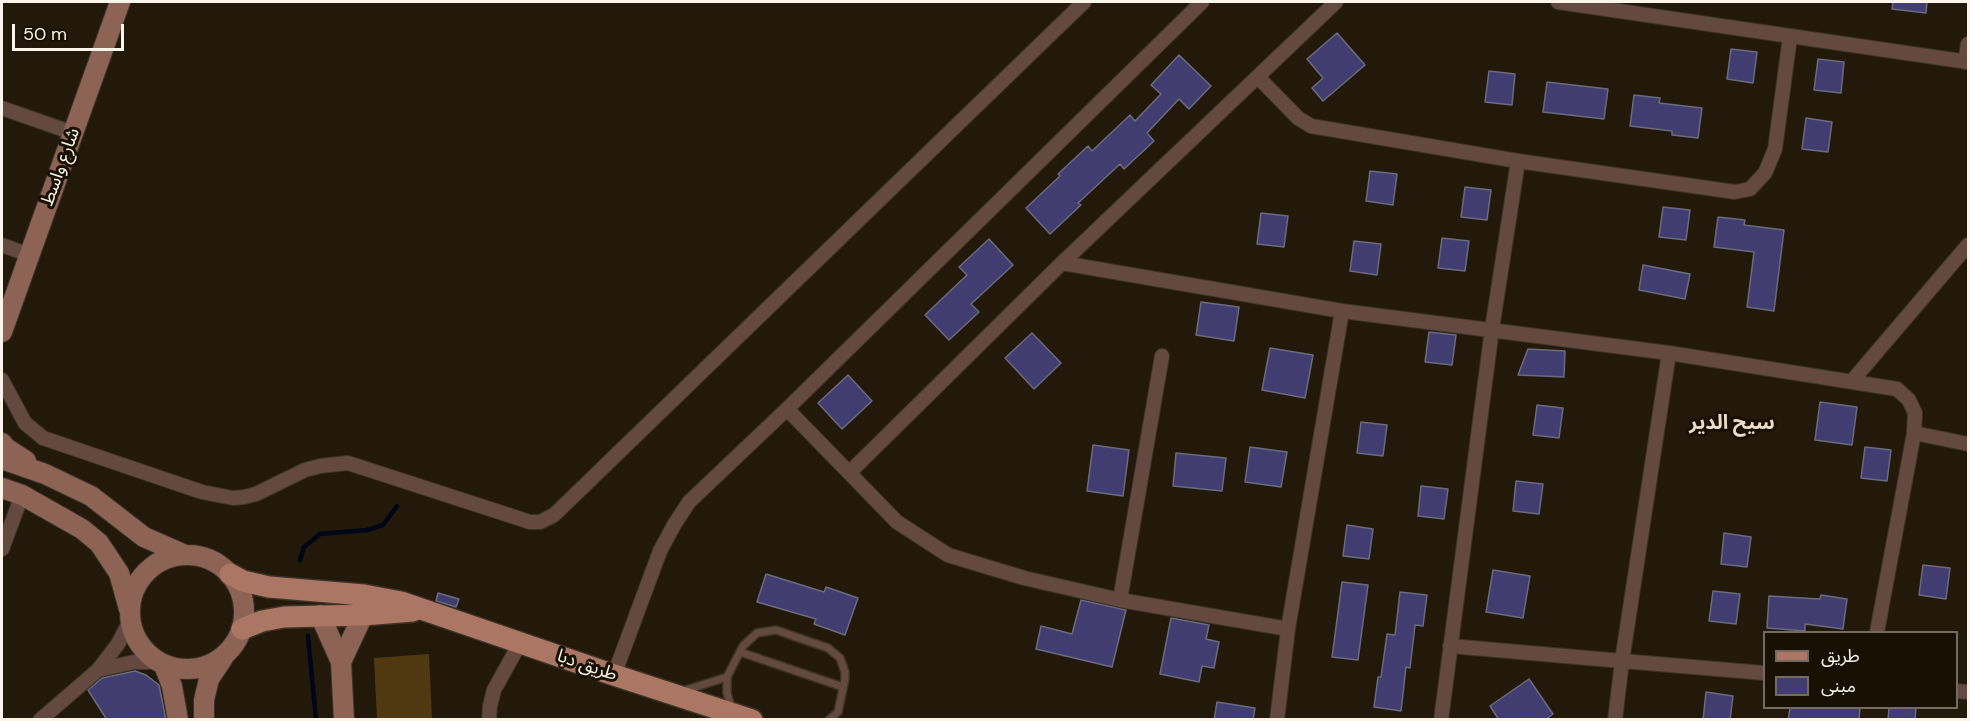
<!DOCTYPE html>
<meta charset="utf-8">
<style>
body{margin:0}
#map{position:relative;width:1970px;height:721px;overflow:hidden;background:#22190b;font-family:"DM Sans","Noto Sans Arabic",sans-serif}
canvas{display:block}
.frame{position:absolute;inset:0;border:3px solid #faf4ea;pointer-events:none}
.legend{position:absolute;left:1763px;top:631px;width:195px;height:78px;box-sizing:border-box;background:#191004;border:2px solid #736b60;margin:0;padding:8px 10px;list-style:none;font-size:18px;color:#faf4ea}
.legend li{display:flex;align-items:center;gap:12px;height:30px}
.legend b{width:30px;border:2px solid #736b60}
.scale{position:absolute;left:12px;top:24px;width:112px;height:27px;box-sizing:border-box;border:3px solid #faf4ea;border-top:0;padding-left:8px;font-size:18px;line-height:21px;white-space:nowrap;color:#faf4ea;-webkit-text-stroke:4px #191004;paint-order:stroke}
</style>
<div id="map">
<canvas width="1970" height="721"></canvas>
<div class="frame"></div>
<ul class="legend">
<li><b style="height:8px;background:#ac7664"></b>طريق</li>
<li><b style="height:16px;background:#413d71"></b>مبنى</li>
</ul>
<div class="scale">50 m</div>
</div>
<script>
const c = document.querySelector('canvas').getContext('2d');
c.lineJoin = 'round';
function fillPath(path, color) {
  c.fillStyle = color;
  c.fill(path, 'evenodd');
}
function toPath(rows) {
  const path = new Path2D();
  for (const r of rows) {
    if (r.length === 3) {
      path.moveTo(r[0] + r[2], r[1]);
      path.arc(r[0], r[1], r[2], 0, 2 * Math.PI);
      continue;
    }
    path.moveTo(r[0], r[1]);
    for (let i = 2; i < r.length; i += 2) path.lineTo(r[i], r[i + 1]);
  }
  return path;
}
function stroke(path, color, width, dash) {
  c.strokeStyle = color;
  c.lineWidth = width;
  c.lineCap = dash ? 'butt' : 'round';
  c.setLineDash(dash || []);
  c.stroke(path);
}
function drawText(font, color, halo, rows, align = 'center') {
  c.font = font + ' "DM Sans","Noto Sans Arabic",sans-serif';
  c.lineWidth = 6;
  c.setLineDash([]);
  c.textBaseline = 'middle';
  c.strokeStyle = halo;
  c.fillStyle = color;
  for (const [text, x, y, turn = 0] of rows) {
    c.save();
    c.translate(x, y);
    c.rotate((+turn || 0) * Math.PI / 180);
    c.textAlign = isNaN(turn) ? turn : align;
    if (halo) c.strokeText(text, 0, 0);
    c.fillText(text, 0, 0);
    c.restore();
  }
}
fillPath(toPath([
 [429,654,432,719,377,719,374,658]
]), '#503911');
stroke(toPath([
 [300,560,304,547,320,534,367,530,383,525,397,506],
 [308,636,316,720]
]), '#000517', 4.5);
const building = toPath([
 [1893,2,1927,2,1926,13,1892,9,1893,2],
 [1337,33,1365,65,1323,101,1312,88,1323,78,1307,59,1337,33],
 [1731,49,1757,52,1753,83,1727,79,1731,49],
 [1179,55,1211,86,1189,109,1179,99,1147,133,1154,141,1124,169,1120,164,1078,203,1081,205,1050,234,1026,208,1060,176,1058,174,1088,146,1092,151,1130,115,1135,121,1161,94,1151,85,1179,55],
 [1818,59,1844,62,1841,93,1814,90,1818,59],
 [1489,71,1515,74,1512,105,1485,102,1489,71],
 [1547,82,1608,89,1604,119,1543,112,1547,82],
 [1634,95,1660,98,1659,103,1702,108,1698,138,1672,135,1672,131,1630,126,1634,95],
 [1806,118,1832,122,1828,152,1802,149,1806,118],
 [1370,171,1397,174,1393,205,1366,201,1370,171],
 [1465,187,1491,190,1487,220,1461,217,1465,187],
 [1663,207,1690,210,1686,240,1659,237,1663,207],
 [1261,213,1288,216,1284,247,1257,244,1261,213],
 [1718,217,1745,220,1744,225,1784,230,1774,311,1747,307,1754,252,1714,247,1718,217],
 [1442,238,1469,241,1465,271,1438,268,1442,238],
 [989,239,1013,265,971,304,979,312,949,340,925,315,967,275,959,267,989,239],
 [1354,241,1381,244,1377,275,1350,271,1354,241],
 [1643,265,1690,274,1685,299,1639,290,1643,265],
 [1201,302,1239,307,1234,341,1196,335,1201,302],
 [1429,332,1456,335,1452,365,1425,362,1429,332],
 [1032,333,1061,363,1034,389,1005,358,1032,333],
 [1270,348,1313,355,1305,398,1262,390,1270,348],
 [1528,349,1565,351,1564,377,1518,375,1528,349],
 [848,375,872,401,842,429,818,403,848,375],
 [1820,402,1857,407,1852,445,1815,440,1820,402],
 [1537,405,1563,408,1559,438,1533,435,1537,405],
 [1361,422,1387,425,1383,456,1357,453,1361,422],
 [1093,445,1129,450,1123,496,1087,491,1093,445],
 [1250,447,1287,452,1281,487,1245,482,1250,447],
 [1865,447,1891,450,1887,481,1861,478,1865,447],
 [1176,453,1226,458,1222,491,1173,486,1176,453],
 [1516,481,1543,484,1539,514,1513,511,1516,481],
 [1421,486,1448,489,1444,519,1418,516,1421,486],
 [1347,525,1373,529,1369,559,1343,556,1347,525],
 [1724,533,1751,537,1747,567,1721,564,1724,533],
 [1923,565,1950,568,1946,599,1919,595,1923,565],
 [1493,570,1530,576,1523,618,1486,612,1493,570],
 [766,574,824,592,826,587,858,598,845,635,814,624,816,619,757,602,766,574],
 [1342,582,1368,585,1358,660,1332,657,1342,582],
 [1713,591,1740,594,1736,624,1709,621,1713,591],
 [1400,592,1427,595,1423,626,1415,625,1410,668,1406,667,1401,711,1374,707,1378,677,1381,677,1387,634,1395,635,1400,592],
 [438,593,459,599,456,607,436,601,438,593],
 [1821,595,1847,599,1843,629,1805,624,1805,631,1767,628,1769,596,1820,599,1821,595],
 [1081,600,1126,610,1112,667,1036,649,1041,626,1072,634,1081,600],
 [1171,618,1209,625,1206,639,1219,642,1214,668,1202,666,1199,682,1160,674,1171,618],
 [135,671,146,675,159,685,166,720,107,720,88,690,102,678,135,671],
 [1529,679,1553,714,1545,720,1499,720,1490,706,1529,679],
 [1706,692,1733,696,1730,720,1703,720,1706,692],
 [1217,702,1255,708,1253,720,1214,720,1217,702],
 [1790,708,1860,708,1859,720,1788,720,1790,708],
 [1889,708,1916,708,1915,720,1888,720,1889,708]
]);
fillPath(building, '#413d71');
stroke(building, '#6b6b7d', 1.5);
const lane = toPath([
 [740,652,843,687],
 [683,691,727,677],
 [731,707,727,693,727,677,743,646,757,633,776,630,828,648,840,658,845,672,845,679,838,712,829,720]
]);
const street = toPath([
 [1558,2,1968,62],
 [1965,62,1968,44],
 [1258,77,1298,118,1311,126,1518,161,1735,192,1750,189,1765,173,1775,149,1790,37],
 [2,108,73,133],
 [2,245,29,255],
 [1062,263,1342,311,1669,353,1897,389,1909,400,1915,413,1914,433,1877,632],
 [1669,353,1622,661,1764,673],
 [2,380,25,423,43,438,202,492,233,498,244,497,256,494,305,470,320,466,348,463,530,522,540,522,554,515,1084,2],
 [1852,381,1968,245],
 [787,409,897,522,948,555,1024,578,1120,600,1288,629],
 [1914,433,1968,444],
 [849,473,1062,263,1336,2],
 [2,549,22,495],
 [1120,600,1162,356],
 [1450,646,1622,661,1615,720],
 [98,670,134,662,158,662],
 [614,675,660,551,674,525,689,502,787,409,1202,2],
 [1956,691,1968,692],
 [40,720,98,670,118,644,130,621],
 [489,720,490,706,494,690,520,643],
 [1277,720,1288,629,1342,311],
 [1441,720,1492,329,1518,161]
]);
const secondary = toPath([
 [2,332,120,2],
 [2,443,6,448,26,461],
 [2,459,45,474,91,496,144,537,185,555],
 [2,488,22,495,82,529,99,543,119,573,129,609],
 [187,612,57],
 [320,615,341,662,344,720],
 [341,662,363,615],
 [164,665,172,686,178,720],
 [204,720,204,700,209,679,223,658]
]);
const primary = toPath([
 [230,574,243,581,269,587,364,595,401,602,614,675,752,720],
 [242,629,262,621,284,617,363,615,413,611]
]);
stroke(lane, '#3c3326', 10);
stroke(street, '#3c3326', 16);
stroke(secondary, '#3c3326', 22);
stroke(primary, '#3c3326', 24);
stroke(lane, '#634940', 7);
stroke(street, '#634940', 14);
stroke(secondary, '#8c6354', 20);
stroke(primary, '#ac7664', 21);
drawText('18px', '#faf4ea', '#191004', [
 ["شارع واسط",61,167,-70],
 ["طريق دبا",587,666,19]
]);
drawText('bold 20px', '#eaddcb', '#191004', [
 ["سيح الدير",1732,424]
]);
</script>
